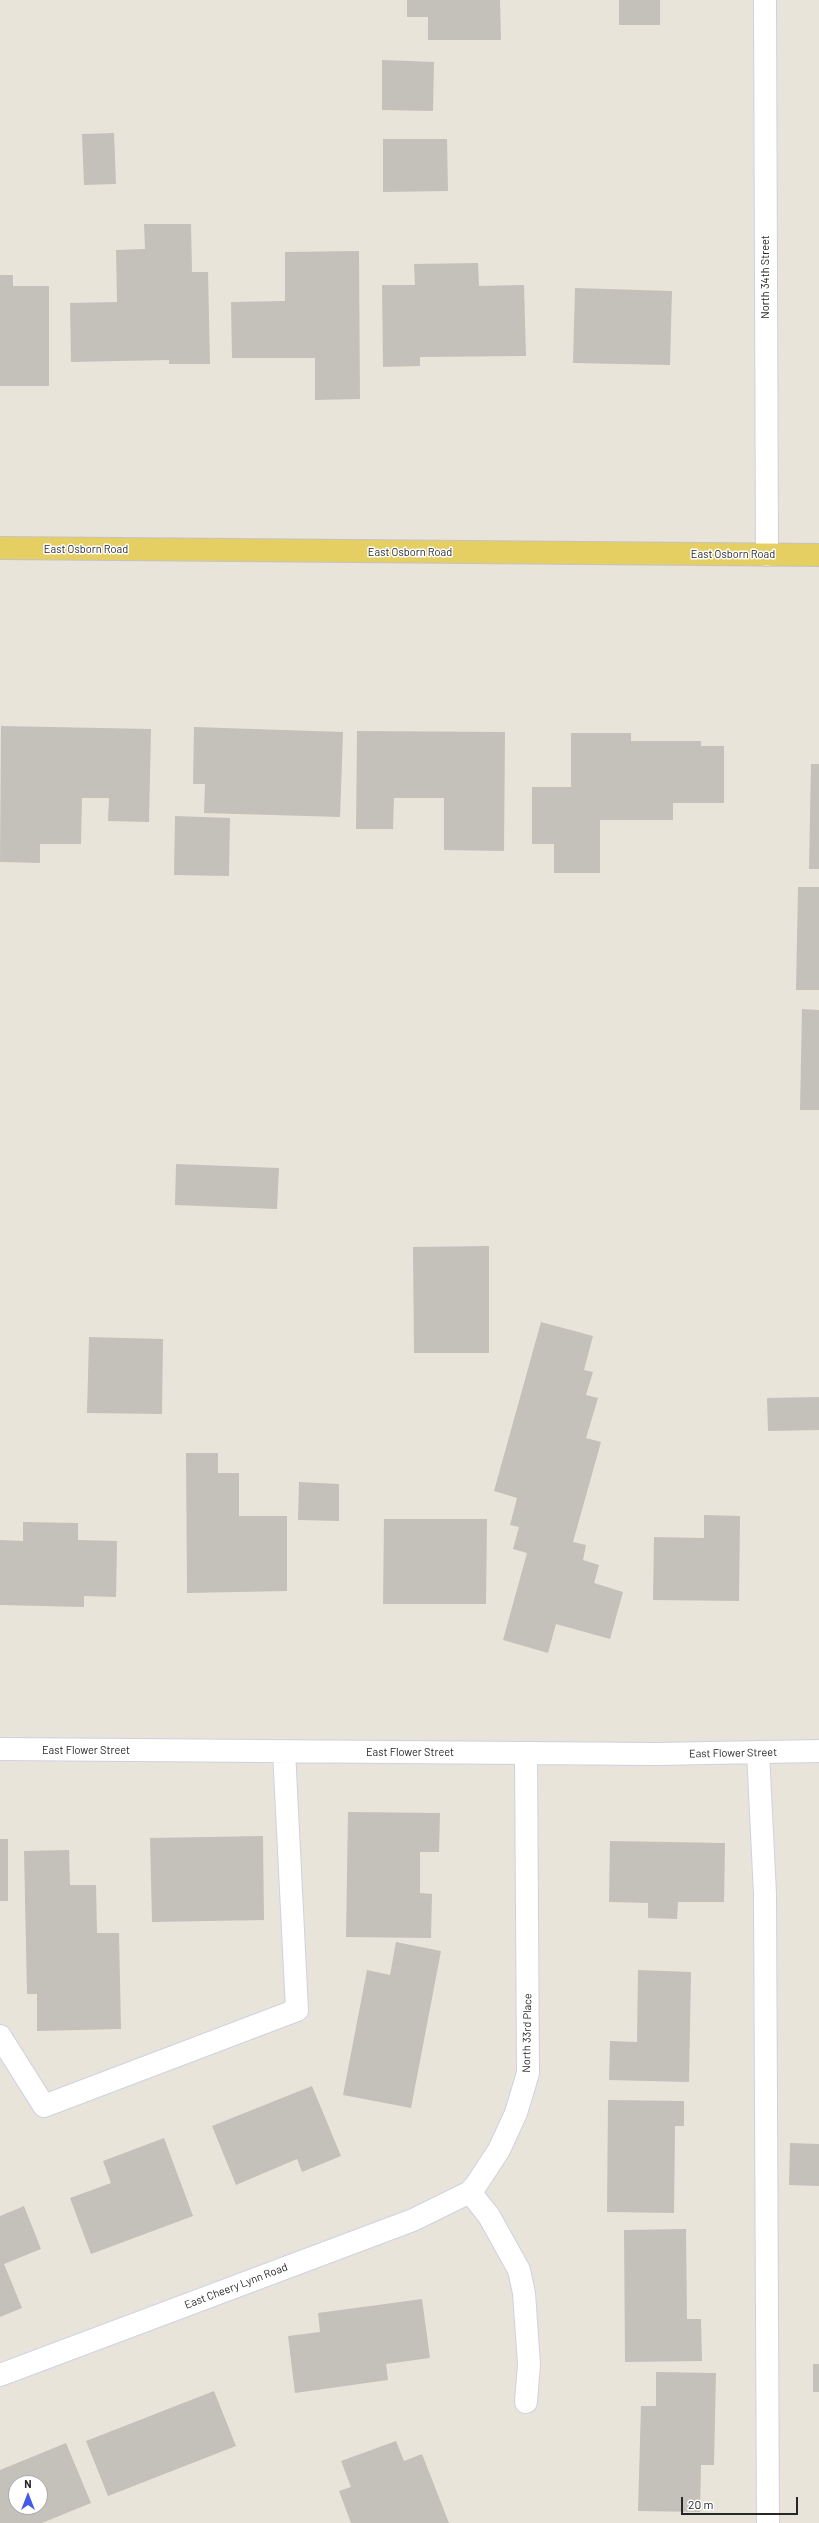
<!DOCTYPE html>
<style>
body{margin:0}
#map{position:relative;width:819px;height:2523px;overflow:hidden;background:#e9e4da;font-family:Barlow,sans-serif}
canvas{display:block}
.north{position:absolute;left:8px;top:2475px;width:40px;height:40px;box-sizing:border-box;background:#fff;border:1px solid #a9a9a9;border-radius:50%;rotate:0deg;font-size:11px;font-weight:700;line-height:16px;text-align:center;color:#272727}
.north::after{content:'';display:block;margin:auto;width:14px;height:18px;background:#4559eb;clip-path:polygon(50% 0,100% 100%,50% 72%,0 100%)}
.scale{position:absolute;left:681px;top:2497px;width:117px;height:18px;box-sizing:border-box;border:2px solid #272727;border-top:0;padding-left:5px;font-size:12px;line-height:14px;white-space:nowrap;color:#272727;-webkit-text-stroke:3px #fff;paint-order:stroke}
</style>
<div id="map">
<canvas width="819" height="2523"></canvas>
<div class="north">N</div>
<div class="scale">20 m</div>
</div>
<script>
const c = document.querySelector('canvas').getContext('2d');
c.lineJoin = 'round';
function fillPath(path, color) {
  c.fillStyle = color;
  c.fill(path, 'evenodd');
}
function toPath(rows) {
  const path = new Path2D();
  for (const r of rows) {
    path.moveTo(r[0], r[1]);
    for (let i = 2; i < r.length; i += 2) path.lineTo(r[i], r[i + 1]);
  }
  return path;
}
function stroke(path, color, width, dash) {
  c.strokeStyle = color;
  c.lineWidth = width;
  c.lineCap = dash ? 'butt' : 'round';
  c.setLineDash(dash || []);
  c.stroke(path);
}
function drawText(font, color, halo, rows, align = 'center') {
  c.font = font + ' Barlow,sans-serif';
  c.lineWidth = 3;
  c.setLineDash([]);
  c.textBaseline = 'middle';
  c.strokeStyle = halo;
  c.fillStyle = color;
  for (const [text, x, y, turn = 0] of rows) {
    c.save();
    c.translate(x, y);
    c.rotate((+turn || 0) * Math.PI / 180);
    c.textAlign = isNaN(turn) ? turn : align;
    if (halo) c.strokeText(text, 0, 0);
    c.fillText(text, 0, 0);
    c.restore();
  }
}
fillPath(toPath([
 [407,0,500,0,501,40,428,40,428,17,407,17],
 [619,0,660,0,660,25,619,25],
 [382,60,434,62,433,111,382,110],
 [114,133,116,184,84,185,82,134],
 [383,139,447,139,448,191,383,192],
 [144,224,191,224,192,272,208,272,210,364,169,364,169,360,71,362,70,303,117,302,116,250,145,249],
 [359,251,360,399,315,400,315,358,232,358,231,302,285,301,285,252],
 [478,263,479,286,524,285,526,356,420,357,420,366,383,367,382,285,415,285,414,264],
 [0,275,13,275,13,286,49,286,49,386,0,386],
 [575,288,672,291,670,365,573,363],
 [1,726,151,729,149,822,108,821,109,798,82,798,81,844,40,844,40,863,0,862],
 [194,727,343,732,340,817,204,813,205,784,193,784],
 [357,731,505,732,504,851,444,850,444,798,394,798,393,829,356,829],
 [571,733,631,733,631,741,701,741,701,746,724,746,724,803,673,803,673,820,600,820,600,873,554,873,554,844,532,844,532,787,571,787],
 [811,764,819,764,819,869,809,869],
 [175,816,230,818,229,876,174,875],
 [798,887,819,887,819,990,796,990],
 [802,1009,819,1010,819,1110,800,1110],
 [176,1164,279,1168,277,1209,175,1205],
 [489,1246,489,1353,414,1353,413,1247],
 [541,1322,593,1336,584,1370,593,1372,586,1395,598,1398,586,1438,601,1442,573,1542,586,1545,583,1560,599,1565,594,1583,623,1592,610,1639,556,1624,548,1653,503,1640,527,1553,513,1549,519,1527,510,1525,517,1498,494,1491],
 [89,1337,163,1339,162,1414,87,1413],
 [819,1397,819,1430,768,1431,767,1398],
 [186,1453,218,1453,218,1473,239,1473,239,1516,287,1516,287,1591,187,1593],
 [299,1482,339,1484,339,1521,298,1520],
 [704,1515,740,1516,739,1601,653,1600,654,1537,704,1538],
 [384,1519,487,1519,486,1604,383,1604],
 [23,1522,78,1523,78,1540,117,1541,116,1597,84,1596,84,1607,0,1605,0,1540,23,1541],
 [348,1812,440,1813,439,1852,420,1852,420,1893,432,1894,431,1938,346,1937],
 [263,1836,264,1920,152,1922,150,1838],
 [0,1839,8,1839,8,1901,0,1901],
 [610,1841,725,1843,724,1902,678,1902,677,1919,648,1918,648,1903,609,1902],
 [69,1850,70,1885,96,1885,97,1933,119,1933,121,2029,37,2031,37,1994,27,1994,24,1851],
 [396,1942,441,1951,411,2108,343,2095,367,1970,390,1975],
 [638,1970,691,1972,689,2082,609,2080,610,2041,637,2042],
 [312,2086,341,2156,302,2172,297,2159,236,2185,212,2126],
 [608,2100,684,2101,684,2126,675,2126,674,2213,607,2212],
 [164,2138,193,2216,91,2254,70,2198,111,2183,103,2161],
 [790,2143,819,2144,819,2186,789,2185],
 [24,2206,41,2249,4,2264,22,2308,0,2317,0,2216],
 [686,2229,687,2319,701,2319,702,2361,625,2362,624,2230],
 [422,2299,430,2358,386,2364,388,2380,295,2393,288,2336,320,2332,318,2313],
 [813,2364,819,2364,819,2392,813,2392],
 [656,2372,716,2373,714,2465,701,2465,700,2512,638,2511,641,2406,656,2406],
 [214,2391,236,2446,108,2496,86,2441],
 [396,2441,404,2461,422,2454,449,2523,351,2523,339,2491,351,2487,341,2461],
 [66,2443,91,2503,42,2523,0,2523,0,2470],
 [16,2483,40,2483,40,2507,16,2507]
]), '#c4c0ba');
const minor = toPath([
 [765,0,767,555],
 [0,1749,656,1754,819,1751],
 [758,1752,765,1894,768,2523],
 [0,2036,44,2106,297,2010,284,1751],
 [470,2192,489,2216,519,2270,524,2293,529,2364,526,2402],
 [0,2375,413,2220,470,2192,476,2185,499,2150,516,2113,528,2073,526,1753]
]);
const major = toPath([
 [0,548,819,555]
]);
stroke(minor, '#cfd1e0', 24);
stroke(major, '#c3c3c3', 24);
stroke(minor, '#fff', 22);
stroke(major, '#e5cf63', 22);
drawText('11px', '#272727', '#fff', [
 ["North 34th Street",765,277,-90],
 ["East Osborn Road",86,549],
 ["East Osborn Road",410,552],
 ["East Osborn Road",733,554],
 ["East Flower Street",86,1750],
 ["East Flower Street",410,1752],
 ["East Flower Street",733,1753,-1],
 ["North 33rd Place",527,2033,-89],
 ["East Cheery Lynn Road",236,2286,-21]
]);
</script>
